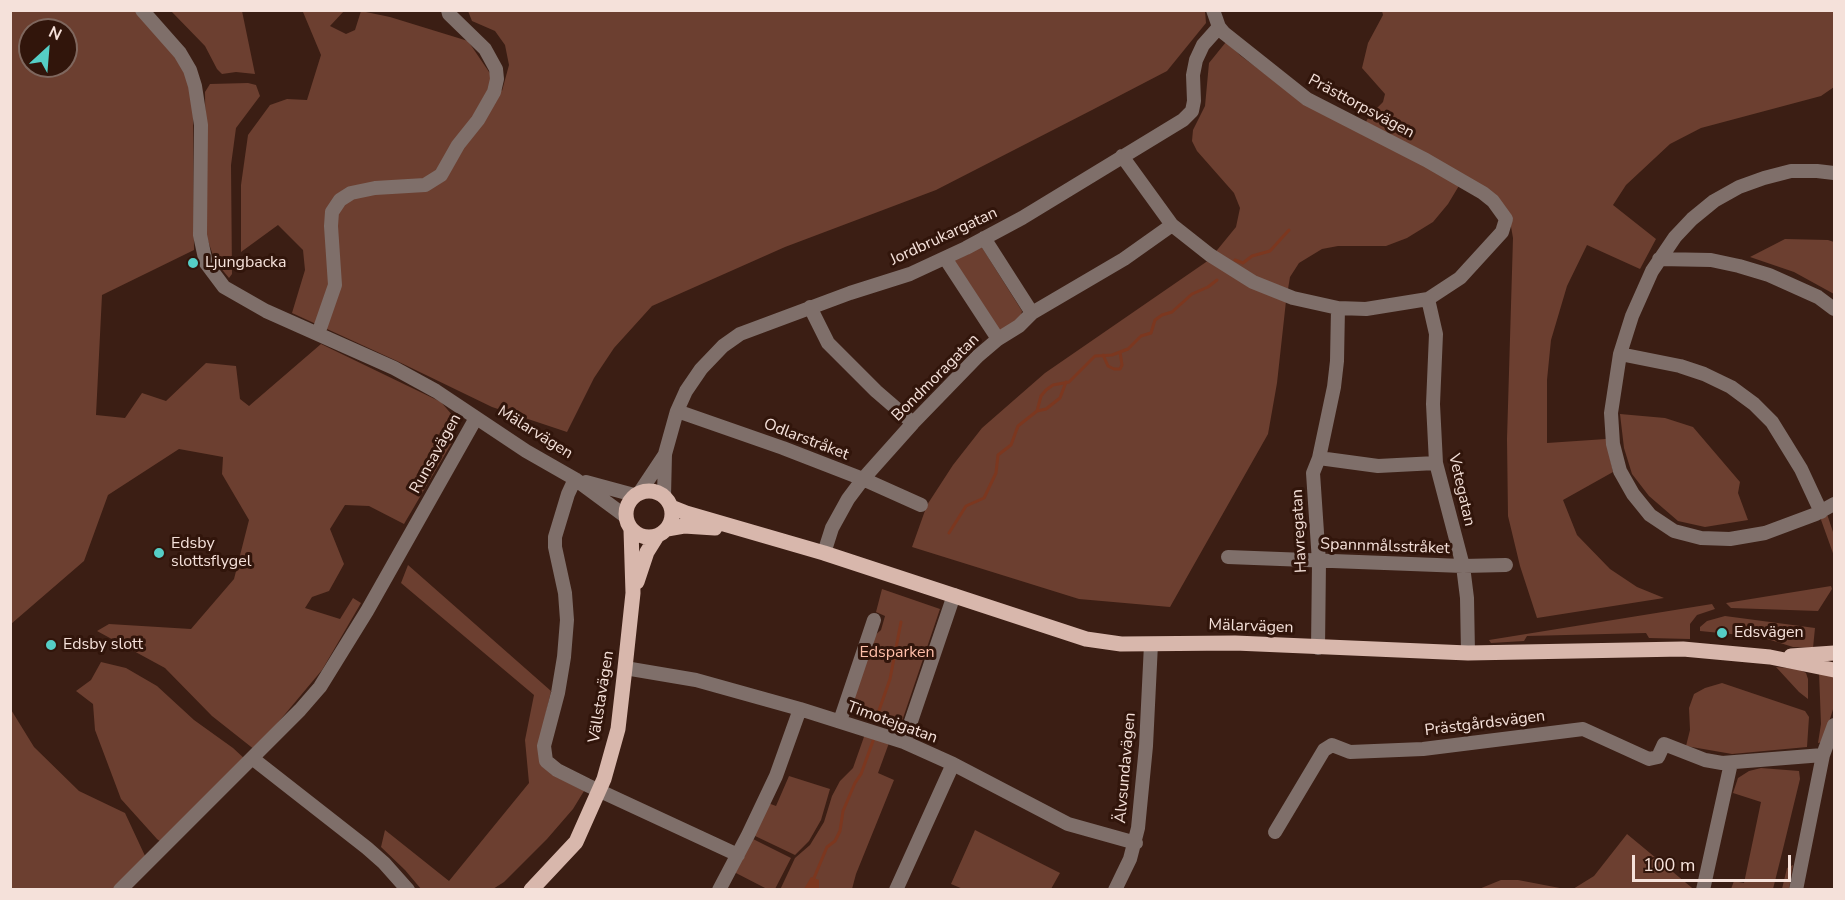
<!DOCTYPE html>
<meta charset="utf-8">
<style>
body{margin:0}
#map{position:relative;width:1845px;height:900px;overflow:hidden;background:#3b1e14;font-family:"Nunito Sans",sans-serif}
canvas{display:block}
.frame{position:absolute;inset:0;border:12px solid #f5e1da;pointer-events:none}
.north{position:absolute;left:18px;top:18px;width:60px;height:60px;box-sizing:border-box;background:#31150b;border:2px solid #7f675e;border-radius:50%;rotate:26deg;font-size:16px;font-weight:700;line-height:24px;text-align:center;color:#f5e1da}
.north::after{content:'';display:block;margin:auto;width:21px;height:27px;background:#55cec6;clip-path:polygon(50% 0,100% 100%,50% 72%,0 100%)}
.scale{position:absolute;left:1632px;top:855px;width:159px;height:27px;box-sizing:border-box;border:3px solid #f5e1da;border-top:0;padding-left:8px;font-size:18px;line-height:21px;white-space:nowrap;color:#f5e1da;-webkit-text-stroke:4px #31150b;paint-order:stroke}
</style>
<div id="map">
<canvas width="1845" height="900"></canvas>
<div class="frame"></div>
<div class="north">N</div>
<div class="scale">100 m</div>
</div>
<script>
const c = document.querySelector('canvas').getContext('2d');
c.lineJoin = 'round';
function fillPath(path, color) {
  c.fillStyle = color;
  c.fill(path, 'evenodd');
}
function toPath(rows) {
  const path = new Path2D();
  for (const r of rows) {
    if (r.length === 3) {
      path.moveTo(r[0] + r[2], r[1]);
      path.arc(r[0], r[1], r[2], 0, 2 * Math.PI);
      continue;
    }
    path.moveTo(r[0], r[1]);
    for (let i = 2; i < r.length; i += 2) path.lineTo(r[i], r[i + 1]);
  }
  return path;
}
function stroke(path, color, width, dash) {
  c.strokeStyle = color;
  c.lineWidth = width;
  c.lineCap = dash ? 'butt' : 'round';
  c.setLineDash(dash || []);
  c.stroke(path);
}
function drawText(font, color, halo, rows, align = 'center') {
  c.font = font + ' "Nunito Sans",sans-serif';
  c.lineWidth = 6;
  c.setLineDash([]);
  c.textBaseline = 'middle';
  c.strokeStyle = halo;
  c.fillStyle = color;
  for (const [text, x, y, turn = 0] of rows) {
    c.save();
    c.translate(x, y);
    c.rotate((+turn || 0) * Math.PI / 180);
    c.textAlign = isNaN(turn) ? turn : align;
    if (halo) c.strokeText(text, 0, 0);
    c.fillText(text, 0, 0);
    c.restore();
  }
}
fillPath(toPath([
 [11,11,137,11,166,41,185,70,193,107,194,250,102,295,96,415,125,418,142,393,166,401,206,363,236,366,240,399,249,406,321,344,441,402,453,416,454,439,404,524,369,506,345,505,330,529,344,564,329,591,312,597,305,608,340,619,353,598,361,603,322,670,255,750,212,716,165,668,97,631,109,624,191,629,234,579,249,520,222,474,223,457,179,449,108,495,84,561,11,624],
 [30,30,66,30,66,66,30,66],
 [171,11,242,11,255,74,236,72,222,74,217,69,205,46],
 [299,11,344,11,330,26,346,34,355,30,361,11,390,17,468,41,502,91,509,65,505,45,495,31,472,21,468,11,1205,11,1206,23,1167,71,1092,110,936,190,785,247,652,306,614,348,594,378,567,432,492,407,397,361,292,313,305,270,303,250,278,225,241,252,241,185,248,135,270,105,287,99,307,100,321,55,303,12],
 [1382,11,1834,11,1834,87,1821,96,1701,128,1670,144,1626,185,1613,205,1656,239,1640,269,1587,245,1567,286,1551,340,1547,380,1547,443,1606,439,1613,472,1563,500,1577,535,1610,569,1637,587,1664,598,1537,618,1520,566,1508,516,1507,439,1513,238,1509,215,1365,124,1369,116,1383,102,1385,94,1362,68,1368,43,1383,15],
 [1226,42,1241,56,1309,106,1460,184,1448,204,1433,222,1407,238,1386,246,1338,246,1322,249,1299,263,1290,277,1286,301,1277,383,1268,434,1170,607,1079,599,912,547,927,505,953,465,982,428,1045,373,1209,260,1236,227,1240,208,1234,193,1197,151,1192,141,1193,130,1205,106,1209,63],
 [248,83,256,85,260,96,236,128,231,165,232,274,229,278,215,261,207,238,205,92,210,84],
 [1785,239,1828,240,1834,242,1834,294,1794,272,1750,257],
 [981,246,1022,311,1020,320,1001,334,953,260],
 [1620,414,1665,418,1693,427,1740,482,1738,493,1748,520,1705,527,1678,521,1649,496,1632,474,1624,448],
 [1827,514,1834,535,1834,556,1820,517],
 [408,565,551,691,538,749,551,774,584,791,573,809,547,839,504,882,493,889,421,889,405,870,381,847,385,830,449,881,529,783,525,740,534,695,401,583],
 [1831,586,1832,589,1818,611,1731,608,1726,603],
 [882,589,940,609,899,730,849,712,873,637,881,630,885,616,876,612],
 [1712,604,1715,609,1697,615,1690,624,1690,639,1649,638,1646,633,1527,636,1524,641,1491,643,1489,640],
 [1725,616,1815,628,1813,648,1793,647,1761,637,1700,631,1700,627,1707,621],
 [101,662,126,668,157,686,194,720,233,748,246,760,161,842,157,839,121,799,95,730,93,704,76,691,91,680],
 [1776,667,1798,669,1806,673,1808,679,1808,699,1799,692],
 [1819,672,1834,676,1834,706,1823,742,1818,743,1821,724],
 [1722,683,1805,711,1809,717,1807,747,1732,754,1686,746,1690,730,1689,708,1694,694,1705,688],
 [10,708,34,747,79,791,125,813,146,858,113,889,11,889],
 [865,734,889,743,878,773,894,780,856,874,852,889,780,890,795,858,810,845,824,822,832,796,840,781,853,768],
 [1761,768,1799,771,1800,779,1782,853,1773,889,1731,889,1734,881,1744,883,1761,802,1733,793,1738,778,1749,771],
 [789,776,830,789,821,820,809,841,795,855,753,835,768,803,776,806],
 [975,830,1060,873,1051,889,963,889,951,884],
 [1627,834,1691,887,1693,889,1573,889,1594,876],
 [751,838,791,858,775,889,767,889,734,872],
 [1793,865,1789,889,1782,889,1787,868],
 [1501,880,1518,880,1565,889,1479,889]
]), '#6c3f30');
fillPath(toPath([
 [811,877,819,880,819,889,804,889]
]), '#7c371f');
stroke(toPath([
 [1235,260,1243,263,1252,256,1270,251,1289,230],
 [1103,355,1108,366,1114,369,1120,369,1122,365,1120,352],
 [1037,411,1046,409,1060,398,1066,382],
 [949,533,966,506,984,498,996,473,998,455,1011,445,1018,426,1037,411,1041,396,1046,390,1053,385,1069,382,1095,356,1112,355,1128,349,1141,336,1151,333,1155,320,1162,315,1172,312,1192,294,1208,287,1217,280],
 [876,719,890,679,901,622],
 [814,878,827,847,835,841,840,831,843,811,855,783,861,774,873,741]
]), '#7c371f', 3);
stroke(toPath([
 [142,10,180,53,190,70,195,86,201,125,200,235,206,263,224,287,266,311,394,368,436,391,526,451,575,479,625,516],
 [1122,156,1172,225,1210,255,1253,282,1293,298,1338,308,1366,309,1428,299,1460,278,1502,232,1506,219,1493,201,1483,193,1426,160,1307,99,1224,33,1219,27,1213,10],
 [1834,173,1817,171,1791,171,1764,178,1739,187,1714,201,1692,219,1675,237,1652,271,1632,316,1620,354,1611,413,1613,444,1620,471,1633,494,1650,515,1674,531,1701,538,1730,539,1765,533,1816,514,1834,504],
 [984,238,1032,313],
 [945,258,998,339],
 [1659,259,1711,260,1739,266,1769,275,1818,297,1834,309],
 [1428,299,1436,334,1433,404,1436,463,1463,566,1467,598,1468,653],
 [810,307,828,343,876,391,913,423],
 [318,334,335,285,331,226,332,212,340,200,351,193,375,188,425,185,441,175,458,145,478,120,494,92,497,79,496,69,485,49,449,14,448,10],
 [1620,354,1680,366,1704,374,1731,387,1754,404,1772,422,1785,443,1801,469,1821,512],
 [677,411,783,448,863,479,921,505],
 [1319,458,1378,466,1436,463],
 [575,479,568,494,555,537,555,547,565,593,567,620,564,657,558,693,544,746,546,761,557,770,587,785,738,855],
 [586,482,634,495],
 [640,492,664,456],
 [664,496,665,454,677,411,686,391,701,369,723,346,740,334,850,293,910,274,966,248,1022,218,1183,120,1192,111,1194,101,1193,75,1196,60,1203,45,1219,27],
 [824,553,832,528,848,499,863,479,913,423,978,356,998,339,1019,326,1032,313,1124,259,1172,225],
 [1228,557,1463,566,1506,565],
 [1318,648,1319,562,1313,473,1319,458,1334,387,1337,361,1338,308],
 [625,668,696,680,800,709,904,742,953,764,1068,824,1136,843],
 [840,721,874,620],
 [904,742,954,595],
 [252,758,367,848,384,863,408,890],
 [1275,832,1324,750,1332,745,1350,752,1423,749,1583,729,1649,759,1658,757,1664,744,1705,760,1722,763,1823,755],
 [120,890,300,710,320,687,367,611,476,418],
 [719,890,748,835,776,776,800,709],
 [896,890,953,764],
 [1115,890,1130,859,1138,828,1146,746,1151,644],
 [1703,890,1731,763],
 [1796,890,1823,755,1834,725]
]), '#7f6f6a', 14);
stroke(toPath([
 [649,514,23],
 [671,507,686,513,824,553,1086,639,1121,644,1235,643,1468,653,1683,649,1770,657,1834,670],
 [667,529,684,526,715,528],
 [637,582,647,552,657,536],
 [1791,656,1834,653],
 [531,890,576,842,604,779,618,729,625,668,633,593,631,530]
]), '#d8b7ac', 15);
for (const [x, y, r, color] of [
 [193,263,6,"#55cec6"],
 [159,553,6,"#55cec6"],
 [1722,633,6,"#55cec6"],
 [51,645,6,"#55cec6"]
]) {
  const dot = new Path2D();
  dot.arc(x, y, r, 0, 2 * Math.PI);
  c.fillStyle = color;
  c.fill(dot);
  stroke(dot, '#31150b', 2);
}
drawText('16px', '#f5e1da', '#31150b', [
 ["Prästtorpsvägen",1361,107,28],
 ["Jordbrukargatan",944,237,-25],
 ["Bondmoragatan",936,378,-45],
 ["Mälarvägen",535,433,32],
 ["Odlarstråket",806,440,21],
 ["Runsavägen",436,454,-61],
 ["Vetegatan",1461,490,77],
 ["Havregatan",1300,531,-93],
 ["Spannmålsstråket",1385,547,2],
 ["Mälarvägen",1251,627,2],
 ["Vällstavägen",602,697,-81],
 ["Timotejgatan",892,723,20],
 ["Prästgårdsvägen",1485,724,-7],
 ["Älvsundavägen",1126,768,-85]
]);
drawText('16px', '#f5e1da', '#31150b', [
 ["Ljungbacka",205,263],
 ["Edsby",171,544],
 ["slottsflygel",171,562],
 ["Edsvägen",1734,633],
 ["Edsby slott",63,645]
], 'left');
drawText('16px', '#ffbfa9', '#31150b', [
 ["Edsparken",897,653]
]);
</script>
